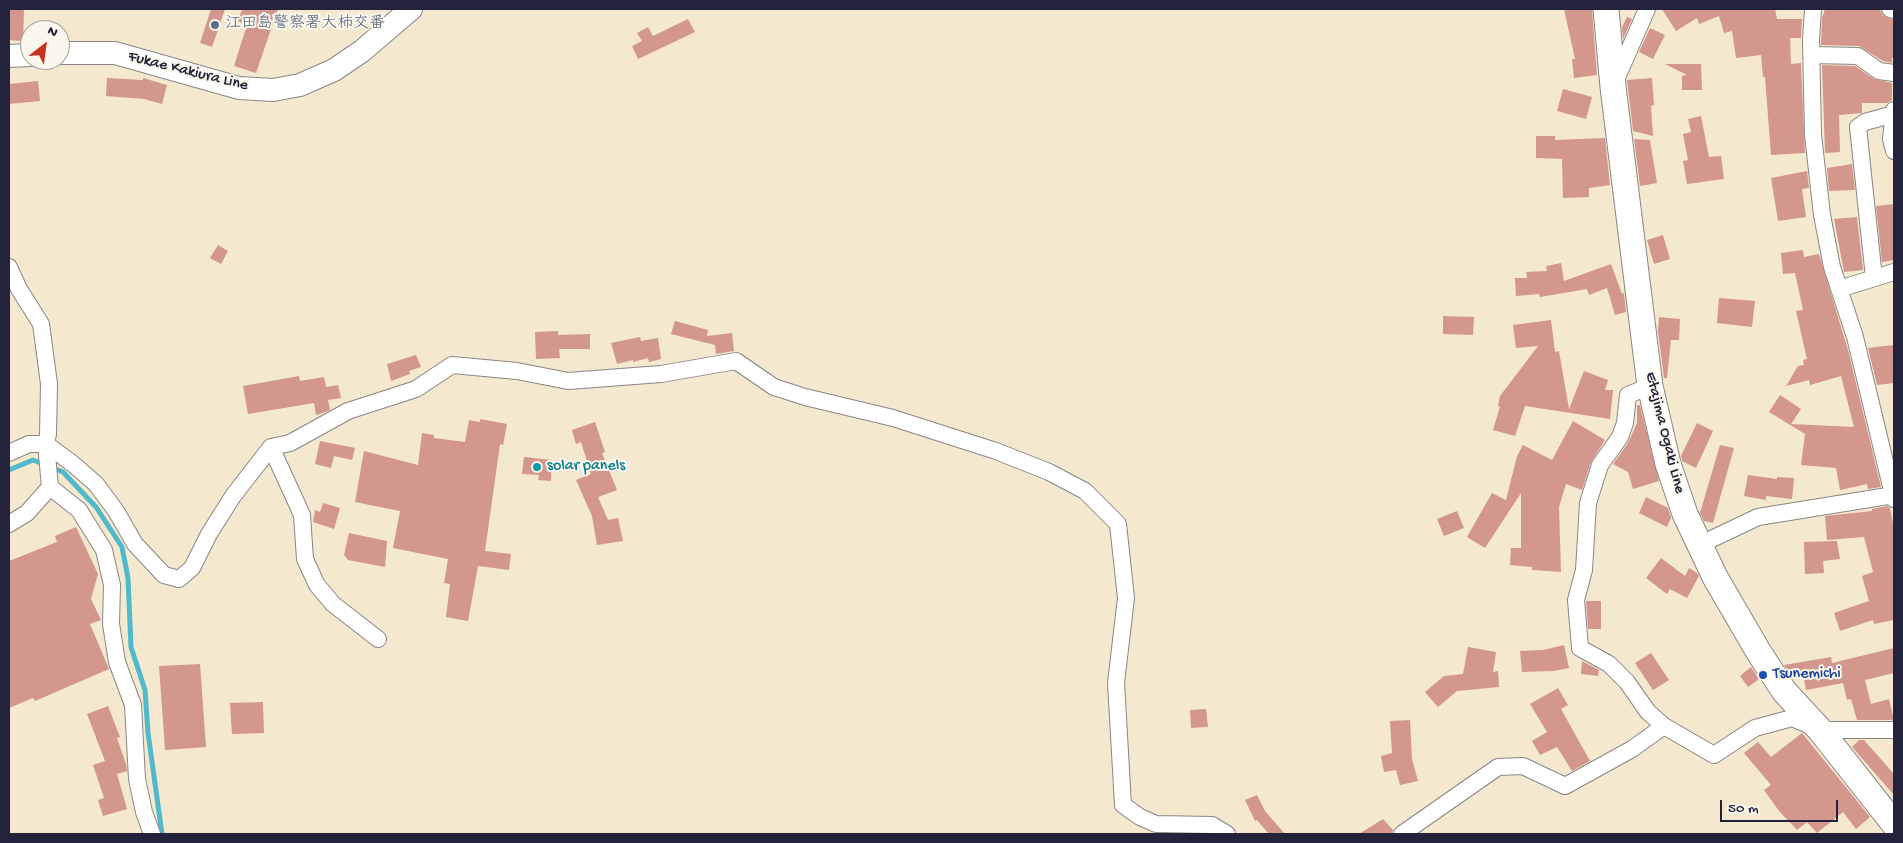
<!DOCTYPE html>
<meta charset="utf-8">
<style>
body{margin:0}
#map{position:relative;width:1903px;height:843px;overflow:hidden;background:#f4e8cf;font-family:"Gochi Hand",sans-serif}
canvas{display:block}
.frame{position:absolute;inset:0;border:10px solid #22223b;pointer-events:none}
.north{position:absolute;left:20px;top:20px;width:50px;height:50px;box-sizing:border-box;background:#fbf7ec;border:1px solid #a4a2a5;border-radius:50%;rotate:30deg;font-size:14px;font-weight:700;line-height:20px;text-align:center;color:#22223b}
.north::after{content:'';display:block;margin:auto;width:18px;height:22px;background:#c8321e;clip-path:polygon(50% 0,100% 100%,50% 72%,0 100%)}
.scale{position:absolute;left:1720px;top:800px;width:118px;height:22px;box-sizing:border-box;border:2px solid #22223b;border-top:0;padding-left:6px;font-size:15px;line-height:18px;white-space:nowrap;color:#22223b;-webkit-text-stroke:4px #fbf7ec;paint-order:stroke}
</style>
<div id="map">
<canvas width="1903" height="843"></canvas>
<div class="frame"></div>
<div class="north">N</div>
<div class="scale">50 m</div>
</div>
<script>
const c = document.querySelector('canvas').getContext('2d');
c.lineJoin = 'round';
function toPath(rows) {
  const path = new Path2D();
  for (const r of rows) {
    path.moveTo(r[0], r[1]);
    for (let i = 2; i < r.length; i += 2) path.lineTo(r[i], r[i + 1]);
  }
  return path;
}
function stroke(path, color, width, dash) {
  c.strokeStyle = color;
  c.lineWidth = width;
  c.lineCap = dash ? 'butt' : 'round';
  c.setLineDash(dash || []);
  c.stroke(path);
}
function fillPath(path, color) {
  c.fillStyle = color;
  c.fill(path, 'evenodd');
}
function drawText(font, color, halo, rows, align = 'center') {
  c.font = font + ' "Gochi Hand","Klee One",sans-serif';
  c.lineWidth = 4;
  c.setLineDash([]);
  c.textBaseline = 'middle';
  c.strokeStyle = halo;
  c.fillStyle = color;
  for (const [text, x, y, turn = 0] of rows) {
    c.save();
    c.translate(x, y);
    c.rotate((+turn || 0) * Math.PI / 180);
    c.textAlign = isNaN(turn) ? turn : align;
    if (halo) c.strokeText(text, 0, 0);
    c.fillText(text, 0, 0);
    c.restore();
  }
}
stroke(toPath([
 [9,470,33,460,63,472,96,507,122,547,128,578,131,647,145,690,148,733,162,834]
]), '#50bacc', 5);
fillPath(toPath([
 [9,9,24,9,23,41,9,40],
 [211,9,225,9,212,47,200,43],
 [242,9,278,9,256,73,234,66,247,25,238,21],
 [1564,9,1592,9,1597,75,1574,78,1572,59,1575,59],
 [1662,9,1775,9,1777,19,1802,19,1801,38,1790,38,1791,64,1801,63,1805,153,1771,155,1765,77,1763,77,1761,55,1736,58,1732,31,1724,33,1719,16,1699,24,1697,18,1676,31],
 [1825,9,1876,9,1880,10,1883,16,1894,20,1894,58,1892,58,1892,63,1883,61,1859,46,1821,45,1822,18],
 [1627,17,1632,19,1623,39,1622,27],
 [688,19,695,32,638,59,632,46,642,41,637,33,648,27,653,36],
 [1650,28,1665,35,1653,59,1639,52],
 [1665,64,1701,64,1702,90,1682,90,1682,76,1687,75],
 [1822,65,1855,66,1874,79,1892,83,1892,100,1887,103,1862,103,1862,113,1839,115,1840,152,1825,153],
 [107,78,143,80,143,78,167,85,162,104,144,99,106,96],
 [1652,78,1654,105,1651,106,1653,136,1633,131,1627,80],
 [38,81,40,101,9,104,9,84],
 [1563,89,1592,97,1586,119,1557,111],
 [1701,116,1709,157,1721,156,1724,179,1687,184,1683,161,1688,160,1683,134,1691,132,1688,119],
 [1536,136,1555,136,1555,140,1605,138,1610,185,1589,188,1589,197,1563,198,1562,159,1536,158],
 [1634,139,1650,140,1657,183,1640,186],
 [1852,164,1855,190,1829,191,1827,168],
 [1807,171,1809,188,1802,189,1806,217,1778,221,1771,178],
 [1894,204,1894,260,1882,262,1876,206],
 [1857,217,1863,270,1844,272,1834,219],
 [1663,235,1670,259,1654,264,1647,240],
 [218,245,228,251,221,264,210,258],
 [1803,250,1804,257,1819,254,1848,350,1881,487,1868,489,1867,484,1840,490,1836,468,1801,465,1805,434,1769,412,1780,395,1801,409,1791,424,1854,427,1841,376,1810,385,1809,380,1786,386,1798,366,1804,365,1803,360,1807,359,1796,311,1803,310,1795,273,1783,274,1781,253],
 [1561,263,1564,281,1611,264,1622,294,1624,293,1626,312,1615,315,1607,288,1589,295,1587,289,1540,297,1539,294,1516,296,1515,278,1527,278,1526,272,1547,271,1546,266],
 [1719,298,1755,301,1752,327,1717,323],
 [1443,316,1474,317,1473,335,1443,334],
 [1659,317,1680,319,1679,340,1671,340,1667,378,1664,378,1658,331],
 [1551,320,1555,352,1559,351,1569,409,1584,371,1608,380,1605,390,1613,390,1610,419,1525,406,1515,436,1493,430,1500,407,1498,406,1500,396,1538,346,1516,348,1513,325],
 [675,321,708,330,707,336,732,333,734,351,716,354,715,345,671,334],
 [558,331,558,335,590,334,590,349,559,349,560,358,536,359,535,332],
 [640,337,641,341,658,338,661,359,649,362,648,358,633,362,633,360,617,364,611,343],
 [1894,345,1894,383,1877,385,1868,348],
 [416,355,421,367,409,371,410,374,391,381,387,364],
 [299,376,300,381,324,377,326,387,338,385,341,398,328,400,330,410,323,413,316,415,314,403,248,414,243,386],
 [1637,405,1640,405,1659,481,1633,489,1628,472,1613,464,1628,443,1637,423],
 [480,419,507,424,503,445,500,444,485,551,511,554,509,570,478,566,468,621,446,617,450,584,444,583,448,559,393,548,400,511,355,502,364,451,418,465,422,433,434,435,434,438,465,442,469,420,480,422],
 [1573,421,1605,440,1591,462,1582,490,1566,484,1559,507,1561,572,1532,570,1532,567,1510,565,1511,548,1521,548,1521,493,1485,548,1467,537,1492,493,1506,500,1517,456,1523,445,1552,460],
 [595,422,605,452,602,453,617,490,598,497,608,520,618,518,623,541,597,545,592,516,576,480,591,474,581,442,576,444,572,430],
 [1697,423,1713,431,1696,468,1682,461,1681,456],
 [320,441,355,448,352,460,334,456,331,468,315,464],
 [1720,445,1734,448,1713,523,1704,521,1700,513],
 [524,457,552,460,551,481,538,480,539,475,522,474],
 [1748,475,1777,479,1777,477,1794,478,1792,499,1766,496,1766,500,1744,496],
 [1646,497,1668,508,1671,518,1667,527,1639,513],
 [323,503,340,508,334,529,313,522,315,510,320,512],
 [1887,506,1890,508,1894,528,1894,620,1874,624,1873,620,1840,631,1834,613,1869,601,1862,576,1873,572,1864,537,1827,540,1825,516,1872,511,1872,509],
 [1457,511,1464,528,1444,536,1437,519],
 [76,527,98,574,91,599,101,620,90,624,109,669,35,701,33,698,9,708,9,561,57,542,55,536],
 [349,533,387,541,385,567,348,560,344,555],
 [1837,541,1840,559,1823,561,1824,573,1805,574,1804,542],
 [1661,558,1685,576,1689,568,1697,573,1699,576,1687,598,1670,589,1667,594,1646,578],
 [1586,601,1601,601,1601,629,1588,629],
 [1564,645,1569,668,1554,671,1522,672,1520,651,1543,650],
 [1468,647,1496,652,1493,672,1498,671,1499,687,1457,691,1438,707,1425,692,1444,676,1463,674],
 [1894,648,1894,673,1865,680,1871,704,1889,699,1894,720,1857,720,1851,699,1847,700,1843,683,1806,690,1803,674,1791,676,1784,665,1831,657,1832,663],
 [1651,653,1669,680,1653,690,1635,663],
 [1582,661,1599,670,1598,676,1581,674],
 [200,664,206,747,165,750,159,666],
 [1751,667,1759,679,1748,687,1740,676],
 [1558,688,1568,705,1561,709,1590,761,1572,771,1557,747,1540,755,1532,741,1547,732,1530,704],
 [263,702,264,733,232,734,230,703],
 [108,706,120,737,117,738,126,764,127,771,117,774,127,809,103,816,98,800,104,798,93,765,105,761,87,714],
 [1206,709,1208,727,1191,728,1190,710],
 [1410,720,1412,759,1418,781,1400,785,1396,770,1384,772,1381,756,1392,753,1390,721],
 [1802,733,1870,817,1856,829,1843,812,1817,833,1807,822,1797,830,1779,811,1764,790,1771,785,1744,753,1758,742,1771,757],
 [1859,740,1864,740,1894,774,1894,795,1852,747],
 [1257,795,1265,811,1285,834,1269,834,1257,820,1255,821,1245,800],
 [1383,819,1393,830,1392,834,1359,834]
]), '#d3978d');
const street = toPath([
 [1813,9,1811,40,1813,135,1822,215,1832,267,1855,337,1894,499],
 [1890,9,1894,10],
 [1812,55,1858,56,1879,71,1894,73],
 [1615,82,1647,9],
 [1894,110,1891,139,1894,151],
 [9,267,19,289,41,324,49,384,48,434,46,444,50,487,27,513,9,524],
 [1874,278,1858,127,1865,122,1894,114],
 [1839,289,1894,272],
 [1650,386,1628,395,1625,423,1620,437,1600,465,1588,503,1584,570,1576,600,1580,648,1609,664,1627,682,1648,712,1664,726,1714,755,1755,728,1792,718,1820,730,1894,730],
 [271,447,302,515,305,559,317,585,333,604,378,639],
 [9,453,29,444,46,444,73,464,96,484,116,511,135,544,164,575,179,579,192,568,209,534,233,496,271,447,290,443,348,411,416,389,452,365,517,371,568,381,661,374,736,361,774,387,805,397,893,418,996,451,1049,472,1085,491,1118,524,1126,598,1116,683,1123,805,1140,817,1156,824,1212,825,1227,834],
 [50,487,79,510,104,550,112,585,111,624,117,662,133,705,137,779,144,812,152,834],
 [1699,545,1758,517,1894,495],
 [1402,834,1498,767,1523,766,1565,786,1632,749,1664,726]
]);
const secondary = toPath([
 [60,53,115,53,239,88,273,90,300,85,334,70,362,51,411,9],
 [9,56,30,55]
]);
const primary = toPath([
 [1606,9,1613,87,1650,386,1668,464,1685,514,1715,577,1758,651,1784,691,1820,730,1894,824]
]);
stroke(street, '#8b8585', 18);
stroke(secondary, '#8b8585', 24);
stroke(primary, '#8b8585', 27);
stroke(street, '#fff', 16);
stroke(secondary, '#fff', 22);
stroke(primary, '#fff', 25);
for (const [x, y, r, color] of [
 [215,25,5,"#5c6f8a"],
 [537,467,5,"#0f9aa8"],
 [1763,675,5,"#1a4fb4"]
]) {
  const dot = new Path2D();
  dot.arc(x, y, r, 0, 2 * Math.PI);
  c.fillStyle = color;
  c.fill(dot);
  stroke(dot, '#fbf7ec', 2);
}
drawText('16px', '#4e5e75', '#fbf7ec', [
 ["江田島警察署大柿交番",225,25]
], 'left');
drawText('16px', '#22223b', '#fbf7ec', [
 ["Fukae Kakiura Line",188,72,14],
 ["Etajima Ogaki Line",1664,433,76]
]);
drawText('16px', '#0d838f', '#fbf7ec', [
 ["solar panels",547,467]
], 'left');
drawText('16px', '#164399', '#fbf7ec', [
 ["Tsunemichi",1773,675]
], 'left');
</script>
